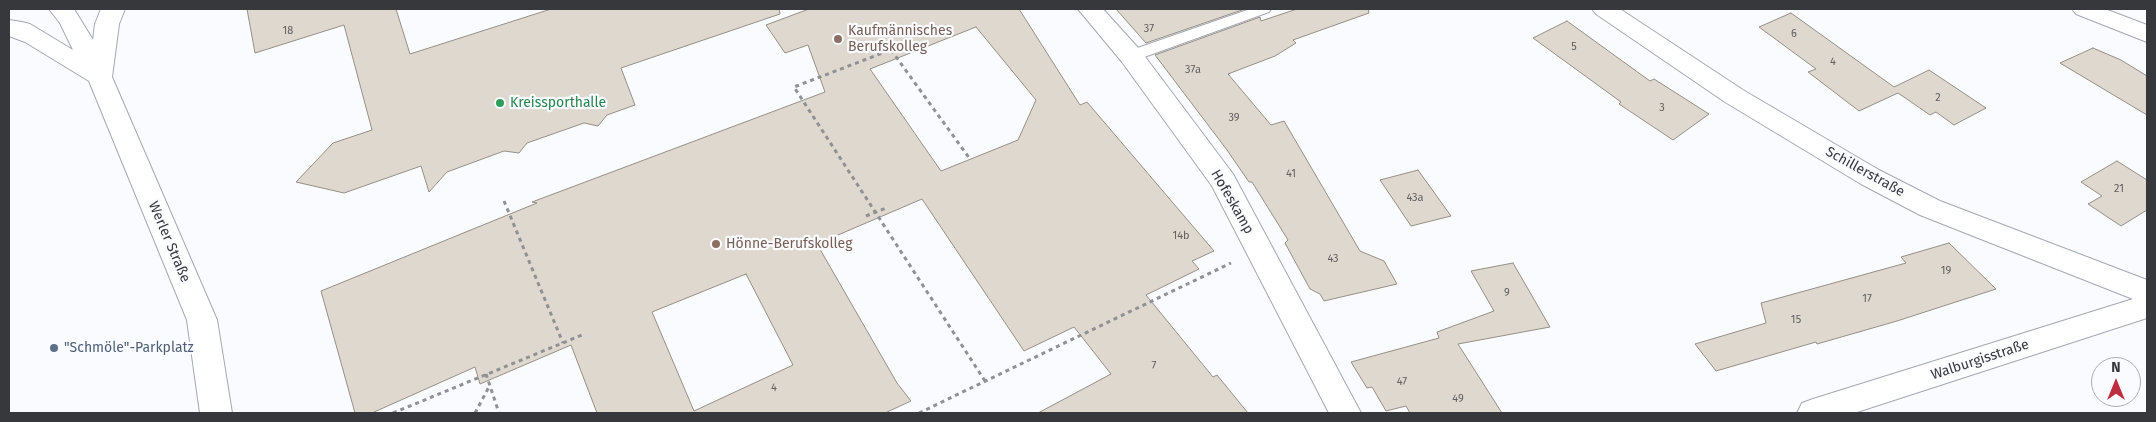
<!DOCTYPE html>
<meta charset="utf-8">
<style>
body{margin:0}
#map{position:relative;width:2156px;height:422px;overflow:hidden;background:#f9fbff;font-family:"Fira Sans",sans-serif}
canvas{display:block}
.frame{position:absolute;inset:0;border:10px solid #36383c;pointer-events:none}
.north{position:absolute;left:2091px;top:357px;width:50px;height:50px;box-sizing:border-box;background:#f9fbff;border:1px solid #abadb1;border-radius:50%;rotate:0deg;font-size:14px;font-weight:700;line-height:20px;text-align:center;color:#36383c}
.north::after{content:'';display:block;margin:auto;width:18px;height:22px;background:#be2e3e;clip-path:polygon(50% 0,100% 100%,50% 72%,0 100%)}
</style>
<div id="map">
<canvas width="2156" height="422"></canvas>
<div class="frame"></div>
<div class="north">N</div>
</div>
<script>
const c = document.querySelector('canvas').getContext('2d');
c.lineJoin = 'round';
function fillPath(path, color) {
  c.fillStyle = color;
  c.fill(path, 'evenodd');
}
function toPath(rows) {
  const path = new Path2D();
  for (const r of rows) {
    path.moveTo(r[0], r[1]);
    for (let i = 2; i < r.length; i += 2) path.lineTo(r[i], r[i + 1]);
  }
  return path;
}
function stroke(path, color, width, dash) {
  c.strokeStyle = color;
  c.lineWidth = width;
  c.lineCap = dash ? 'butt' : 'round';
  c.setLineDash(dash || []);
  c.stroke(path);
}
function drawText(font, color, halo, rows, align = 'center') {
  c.font = font + ' "Fira Sans",sans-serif';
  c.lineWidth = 4.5;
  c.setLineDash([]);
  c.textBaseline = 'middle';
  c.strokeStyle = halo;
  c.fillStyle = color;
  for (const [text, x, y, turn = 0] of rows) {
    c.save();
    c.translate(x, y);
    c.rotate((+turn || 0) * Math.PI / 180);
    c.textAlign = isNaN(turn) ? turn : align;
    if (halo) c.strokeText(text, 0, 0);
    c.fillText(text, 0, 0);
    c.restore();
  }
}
const building = toPath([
 [247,9,396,9,410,54,551,9,779,9,780,14,621,68,635,105,607,115,598,126,584,123,527,143,519,153,504,151,447,172,429,192,421,166,344,193,296,182,333,143,372,130,344,25,255,53,247,9],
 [809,9,1019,9,1080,105,1087,102,1214,251,1192,261,1199,269,1146,295,1213,377,1217,375,1248,413,1038,413,1111,374,1074,327,1024,351,922,199,817,244,897,383,911,401,885,413,597,413,571,345,480,384,475,367,372,413,355,413,321,291,537,203,532,202,825,92,808,45,785,53,766,25,809,9],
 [976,27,1036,100,1018,140,941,171,870,69,976,27],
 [746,274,793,365,694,411,652,312,746,274],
 [1116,9,1245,9,1146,43,1116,9],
 [1297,9,1368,9,1369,13,1293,40,1296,43,1275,56,1228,74,1271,125,1284,121,1360,251,1384,261,1397,284,1324,301,1320,294,1310,289,1285,243,1288,240,1252,182,1249,182,1227,150,1155,55,1260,17,1261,21,1297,9],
 [1791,13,1894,87,1929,70,1986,108,1954,125,1936,112,1930,115,1898,93,1859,111,1808,72,1816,69,1759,27,1791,13],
 [1567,21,1650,81,1654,79,1709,114,1673,140,1619,104,1621,102,1533,38,1567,21],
 [2093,48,2121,60,2147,76,2147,115,2060,63,2093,48],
 [2117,161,2147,180,2147,210,2121,226,2088,204,2102,196,2081,182,2117,161],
 [1418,170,1451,216,1411,226,1380,180,1418,170],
 [1949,243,1996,289,1897,321,1817,344,1816,342,1716,371,1695,344,1766,323,1761,303,1906,263,1901,257,1949,243],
 [1513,263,1550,327,1458,344,1502,413,1410,413,1406,406,1386,411,1372,387,1367,388,1351,362,1439,338,1437,332,1494,311,1471,271,1513,263]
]);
fillPath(building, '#dfd8ce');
stroke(building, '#958f85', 1);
const service = toPath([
 [1250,9,1271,9,1269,12,1136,60,1131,61,1126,60,1123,56,1126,52,1250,9]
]);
const minor = toPath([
 [1078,9,1103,9,1140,50,1233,174,1361,413,1329,413,1212,186,1122,62,1078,9],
 [1592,9,1620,9,1743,90,1879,170,1940,201,2147,280,2147,318,1854,413,1797,413,1802,403,1813,399,2133,299,1920,215,1861,184,1725,102,1596,14,1592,9],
 [2072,9,2105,9,2147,25,2147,42,2076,14,2072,9]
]);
const primary = toPath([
 [49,9,74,9,93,40,95,24,101,9,125,9,119,24,112,77,217,320,232,413,200,413,187,320,89,81,25,42,9,36,9,20,22,22,30,24,73,50,60,23,49,9]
]);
stroke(service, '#a4a8b3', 2);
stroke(minor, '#a4a8b3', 2);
stroke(primary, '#a4a8b3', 2);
stroke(toPath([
 [911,42,794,87,985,381],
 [891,50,970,159],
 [504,201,563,343],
 [866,216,886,208],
 [486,374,499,413],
 [393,413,582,335],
 [475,413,490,385],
 [919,413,1231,263]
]), '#8f9195', 3, [4, 4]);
fillPath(service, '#fff');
fillPath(minor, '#fff');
fillPath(primary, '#fff');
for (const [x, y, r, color] of [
 [838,39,5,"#8d6e63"],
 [500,103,5,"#2e9e5b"],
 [716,244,5,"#8d6e63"],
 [54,348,5,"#5c6f8a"]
]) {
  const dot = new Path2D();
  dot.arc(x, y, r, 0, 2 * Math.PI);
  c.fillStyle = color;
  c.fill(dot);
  stroke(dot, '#f9fbff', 2);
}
drawText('11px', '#606060', null, [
 ["37",1149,29],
 ["18",288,31],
 ["6",1794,34],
 ["5",1574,47],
 ["4",1833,62],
 ["37a",1193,70],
 ["2",1938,98],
 ["3",1662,108],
 ["39",1234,118],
 ["41",1291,174],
 ["21",2119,189],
 ["43a",1415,198],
 ["14b",1181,236],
 ["43",1333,259],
 ["19",1946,271],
 ["9",1507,293],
 ["17",1867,299],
 ["15",1796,320],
 ["7",1154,366],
 ["47",1402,382],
 ["4",774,388],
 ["49",1458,399]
]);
drawText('14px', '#785e54', '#f9fbff', [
 ["Kaufmännisches",848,31],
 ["Berufskolleg",848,47],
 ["Hönne-Berufskolleg",726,244]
], 'left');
drawText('14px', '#27864d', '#f9fbff', [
 ["Kreissporthalle",510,103]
], 'left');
drawText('14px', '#36383c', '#f9fbff', [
 ["Schillerstraße",1865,172,29],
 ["Hofeskamp",1232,202,60],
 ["Werler Straße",169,242,67],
 ["Walburgisstraße",1980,360,-18]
]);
drawText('14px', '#4e5e75', '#f9fbff', [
 ["\"Schmöle\"-Parkplatz",64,348]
], 'left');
</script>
